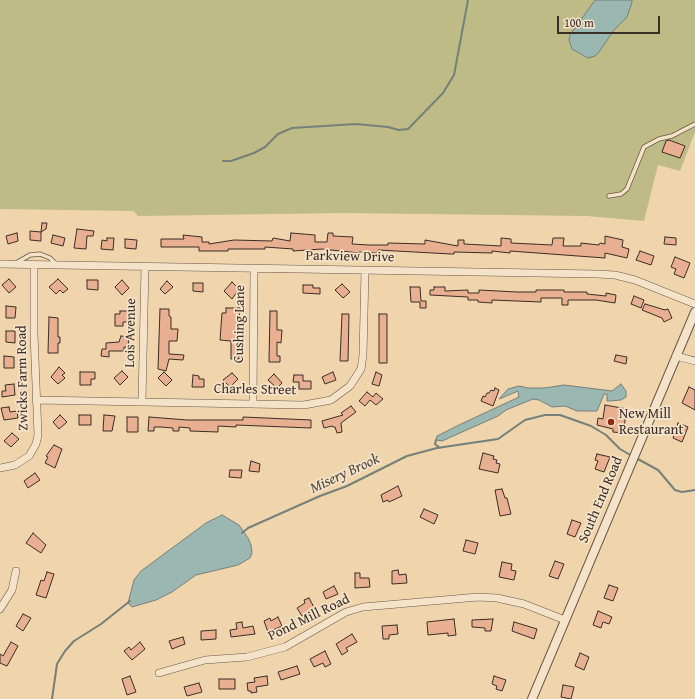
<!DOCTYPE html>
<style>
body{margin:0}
#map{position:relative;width:695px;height:699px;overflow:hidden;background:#efd4ac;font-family:"Gentium Book Plus",serif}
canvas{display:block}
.scale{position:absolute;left:557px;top:16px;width:103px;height:18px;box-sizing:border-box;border:2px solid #3b2d27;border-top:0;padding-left:5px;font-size:12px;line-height:14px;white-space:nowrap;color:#3b2d27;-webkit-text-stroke:3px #f5e3c9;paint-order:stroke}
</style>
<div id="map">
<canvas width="695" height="699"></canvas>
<div class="scale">100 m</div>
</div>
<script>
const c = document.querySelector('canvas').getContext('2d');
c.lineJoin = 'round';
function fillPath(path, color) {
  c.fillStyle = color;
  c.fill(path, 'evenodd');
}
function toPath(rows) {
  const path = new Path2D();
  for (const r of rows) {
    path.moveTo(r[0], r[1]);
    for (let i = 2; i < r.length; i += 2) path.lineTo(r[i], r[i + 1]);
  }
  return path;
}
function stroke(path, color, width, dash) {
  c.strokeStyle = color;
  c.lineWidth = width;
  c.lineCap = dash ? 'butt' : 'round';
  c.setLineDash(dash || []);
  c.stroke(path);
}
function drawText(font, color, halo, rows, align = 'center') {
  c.font = font + ' "Gentium Book Plus",serif';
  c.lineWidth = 3.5;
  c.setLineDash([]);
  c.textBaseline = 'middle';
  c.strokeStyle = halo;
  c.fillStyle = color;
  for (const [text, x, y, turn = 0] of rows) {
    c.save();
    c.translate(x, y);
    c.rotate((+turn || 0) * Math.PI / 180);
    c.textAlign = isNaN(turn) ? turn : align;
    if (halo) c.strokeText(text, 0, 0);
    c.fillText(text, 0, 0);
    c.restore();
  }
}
fillPath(toPath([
 [0,0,695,0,695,132,680,171,658,165,644,221,587,216,344,213,138,216,134,211,0,209]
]), '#bfbb86');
const water = toPath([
 [595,0,632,0,632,2,627,17,614,30,599,52,595,56,588,58,572,49,569,40,570,35,595,0],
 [621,384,626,391,626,397,621,400,609,401,607,401,607,394,604,394,597,411,577,411,565,406,552,407,539,400,533,399,506,410,498,416,442,441,436,440,437,436,461,424,519,397,518,391,499,399,508,389,519,386,528,388,544,388,564,385,612,391,621,384],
 [222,515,239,525,248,538,251,545,252,553,250,558,238,565,196,575,172,592,156,600,132,607,128,603,134,580,141,571,206,523,222,515]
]);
fillPath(water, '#9bb7b1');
stroke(water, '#75807a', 1);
stroke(toPath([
 [223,161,231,161,254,153,265,147,278,134,292,128,356,124,388,127,399,130,408,129,443,93,454,75,468,0],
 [436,440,435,444,440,448],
 [636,458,658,470,675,490,682,492,695,490],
 [242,533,248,528,320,496,347,486,407,456,437,448,498,439,525,420,545,415,560,415,591,426,606,435,620,449,632,456],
 [52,699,57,664,65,651,74,641,101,624,130,601]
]), '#75807a', 2);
const building = toPath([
 [669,140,685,146,680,158,662,152,666,141,669,140],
 [42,223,47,223,46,229,41,232,41,241,30,240,30,231,41,232,42,223],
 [77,229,94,231,93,236,87,236,86,249,74,248,77,229],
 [17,233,18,241,8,244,6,236,17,233],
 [291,233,315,235,315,242,327,242,328,233,333,233,333,236,353,237,352,244,369,245,388,245,388,243,425,244,425,240,458,246,458,240,464,240,464,244,501,246,501,238,511,239,511,243,552,245,553,238,564,238,563,246,581,246,581,243,599,245,600,243,605,244,605,236,623,240,622,247,629,249,627,258,605,253,605,258,510,251,510,253,492,251,492,253,454,252,454,254,451,254,378,250,378,253,359,252,359,253,322,249,293,251,293,249,265,247,265,249,228,249,228,251,199,251,199,247,161,247,161,239,184,239,183,235,202,237,202,242,209,242,209,244,234,240,272,241,273,238,290,241,291,233],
 [53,235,65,238,63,246,51,243,53,235],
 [665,237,676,238,676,245,664,244,665,237],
 [107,238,114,238,113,250,101,249,102,240,107,241,107,238],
 [125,239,137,240,136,249,125,248,125,239],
 [640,251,654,256,651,265,636,260,640,251],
 [675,257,690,263,684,278,674,274,676,269,671,267,675,257],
 [9,279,16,287,9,293,2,285,9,279],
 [58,279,68,289,63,293,60,290,56,294,49,287,58,279],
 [87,280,98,280,98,290,87,289,87,280],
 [122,280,129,288,122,295,115,287,122,280],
 [167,281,173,287,165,294,160,289,167,281],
 [232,282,239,289,232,299,224,291,232,282],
 [193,283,203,283,203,292,193,291,193,283],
 [342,284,350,292,343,298,335,290,342,284],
 [303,285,313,285,313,288,320,288,320,294,303,293,303,285],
 [410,287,420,287,421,301,426,301,426,308,420,308,420,302,411,302,410,287],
 [434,287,445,287,445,291,468,290,468,293,479,293,479,290,517,292,536,292,536,290,564,290,564,292,587,292,587,294,606,296,606,293,616,295,615,303,596,300,568,300,568,305,562,305,562,298,541,298,541,302,492,300,492,303,478,302,478,300,468,300,468,297,430,295,430,290,434,290,434,287],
 [634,296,644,300,641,308,631,304,634,296],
 [645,304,665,310,668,309,672,318,664,322,662,318,642,310,645,304],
 [6,306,16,307,15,318,6,318,6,306],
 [226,308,240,308,239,320,237,320,239,359,231,359,231,341,220,340,222,313,226,313,226,308],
 [160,309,169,309,169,316,171,317,171,329,178,329,177,341,169,341,169,354,184,355,183,360,169,359,166,371,158,369,160,309],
 [120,311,129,311,129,322,123,322,123,326,115,326,115,314,120,314,120,311],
 [270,311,277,311,277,330,282,330,281,343,277,342,277,356,280,356,280,362,269,362,270,311],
 [342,314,349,314,348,361,340,361,342,314],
 [379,314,387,314,387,363,379,363,379,314],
 [49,317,58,318,58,337,60,337,60,343,58,343,58,353,48,353,49,317],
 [6,331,15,331,15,343,6,342,6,331],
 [121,336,129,337,128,347,124,347,124,351,109,351,109,357,101,356,102,349,106,349,106,343,119,342,121,336],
 [616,355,627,357,626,364,614,361,616,355],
 [4,356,14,357,14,368,4,368,4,356],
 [59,367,65,373,62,375,65,378,58,384,51,377,59,367],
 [122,371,128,377,120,385,114,378,122,371],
 [80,372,95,372,95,379,91,379,91,385,80,385,80,372],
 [164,372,172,380,166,386,158,378,164,372],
 [333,372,336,380,325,384,322,377,333,372],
 [376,372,382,375,379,386,372,384,376,372],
 [232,373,238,379,230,387,223,380,232,373],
 [274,374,282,383,277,388,268,380,274,374],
 [193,375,199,376,199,379,204,379,204,387,192,387,193,375],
 [294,375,303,375,303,381,311,381,311,389,299,389,299,382,293,382,294,375],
 [14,384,15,395,2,397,2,391,6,391,5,385,14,384],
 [689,387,695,390,695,410,682,403,689,387],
 [495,388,499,390,493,406,481,401,483,396,485,397,487,393,489,393,491,390,494,391,495,388],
 [367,392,373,397,376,393,383,399,376,405,370,400,365,406,359,401,367,392],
 [605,405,627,409,623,433,613,432,613,429,597,425,598,418,603,419,605,405],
 [351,406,356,412,341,423,342,432,337,433,335,427,333,427,332,426,324,428,322,421,343,415,341,413,351,406],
 [9,407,10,412,17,411,18,418,4,420,1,408,9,407],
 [60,415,67,422,59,429,53,422,60,415],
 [79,415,91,415,91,425,79,425,79,415],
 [104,415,115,416,112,431,103,431,104,415],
 [127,417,138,417,138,432,127,432,127,417],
 [149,417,187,420,243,420,243,417,311,420,311,428,236,425,236,427,218,426,218,432,190,431,190,428,179,427,179,431,173,431,173,428,161,427,154,427,154,431,148,431,149,417],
 [678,423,688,427,682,442,673,438,678,423],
 [12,433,19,439,11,447,4,441,12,433],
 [54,445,62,449,55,468,45,463,48,457,46,456,54,445],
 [483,453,494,456,493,459,497,460,496,463,500,464,498,473,479,469,483,453],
 [597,454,610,457,604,472,595,469,598,461,595,460,597,454],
 [251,461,260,464,259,472,249,471,251,461],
 [230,470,242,470,241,478,229,477,230,470],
 [35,473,40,480,28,488,24,481,35,473],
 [398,486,402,496,389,502,388,500,383,502,381,495,398,486],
 [502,489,505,498,507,498,511,514,500,516,495,490,502,489],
 [424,509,438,515,434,524,420,517,424,509],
 [572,520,581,523,575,537,567,534,572,520],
 [33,533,46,545,41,553,26,543,33,533],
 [466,540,478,543,475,554,463,551,466,540],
 [555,561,564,564,558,579,549,576,555,561],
 [502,562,512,564,511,570,516,571,514,580,499,577,502,562],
 [398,570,399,575,406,574,407,583,392,584,392,571,398,570],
 [47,572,54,574,46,598,36,595,41,580,44,581,47,572],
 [355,573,360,573,360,578,369,578,370,587,355,588,355,573],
 [609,585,618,588,613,601,604,598,609,585],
 [334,586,338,594,326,599,323,592,334,586],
 [309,598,315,609,302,616,297,608,305,603,304,600,309,598],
 [598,611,612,617,609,624,603,622,601,628,593,625,598,611],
 [23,614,31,618,23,631,16,626,23,614],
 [278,617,282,626,268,632,264,621,270,618,271,621,278,617],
 [454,619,456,635,448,636,448,633,428,635,427,622,454,619],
 [493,619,491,631,485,631,485,628,472,627,472,620,493,619],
 [242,622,243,628,253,626,255,634,231,637,230,630,237,629,236,623,242,622],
 [514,622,537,629,534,639,512,631,514,622],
 [397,625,398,634,389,635,389,639,383,639,382,626,397,625],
 [216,630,216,639,201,640,201,631,216,630],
 [352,634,357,642,346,648,348,651,342,655,336,644,352,634],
 [183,637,185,644,172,649,169,641,183,637],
 [11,642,18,646,7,666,0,663,0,654,3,656,11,642],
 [140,642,145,649,132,660,124,651,129,647,131,650,140,642],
 [325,651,331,664,325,667,323,663,314,667,310,659,325,651],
 [580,653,589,657,584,670,575,666,580,653],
 [297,666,300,674,281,680,278,672,297,666],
 [130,676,136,692,127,695,122,679,130,676],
 [267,676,268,685,256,687,257,692,251,693,251,691,248,691,247,683,255,682,254,678,267,676],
 [494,676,506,680,502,691,496,689,497,686,492,684,494,676],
 [219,679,235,679,235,689,219,689,219,679],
 [199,683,202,692,187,696,184,687,199,683],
 [563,685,574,687,571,699,561,697,563,685]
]);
fillPath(building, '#e9af91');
stroke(building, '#3b2d27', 1);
const service = toPath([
 [609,196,621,194,627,189,644,147,659,139,672,136,695,124],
 [16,263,30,255,40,254,50,258,56,264]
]);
const minor = toPath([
 [0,264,597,274,615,275,635,280,695,304],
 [676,356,695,361],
 [36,400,304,405,331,400,350,386,361,369,363,355,365,271],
 [142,401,145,266],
 [253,403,254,269],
 [0,468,15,465,29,456,36,444,38,435,34,334,34,265],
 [0,609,12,590,16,571],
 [159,673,205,660,247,657,285,647,346,612,363,607,478,597,497,598,524,604,565,620]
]);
const tertiary = toPath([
 [532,699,695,312]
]);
stroke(service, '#685748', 5);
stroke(minor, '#685748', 8);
stroke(tertiary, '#685748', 10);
stroke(service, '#f5e3c9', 3.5);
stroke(minor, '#f5e3c9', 7);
stroke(tertiary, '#f5e3c9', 8);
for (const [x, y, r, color] of [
 [611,422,4,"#8f2418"]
]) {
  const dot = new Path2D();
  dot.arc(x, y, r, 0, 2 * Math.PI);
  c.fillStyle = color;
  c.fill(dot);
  stroke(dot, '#f5e3c9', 1.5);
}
drawText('14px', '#3b2d27', '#f5e3c9', [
 ["Parkview Drive",350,257,1],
 ["Cushing Lane",240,324,-89],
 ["Lois Avenue",131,333,-89],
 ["Zwicks Farm Road",23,378,-91],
 ["Charles Street",255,390,1],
 ["South End Road",601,500,-67],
 ["Pond Mill Road",309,618,-26]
]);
drawText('14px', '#3b2d27', '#f5e3c9', [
 ["New Mill",619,414],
 ["Restaurant",619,430]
], 'left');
drawText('italic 15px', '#4e4943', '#f5e3c9', [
 ["Misery Brook",345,474,-25]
]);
</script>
